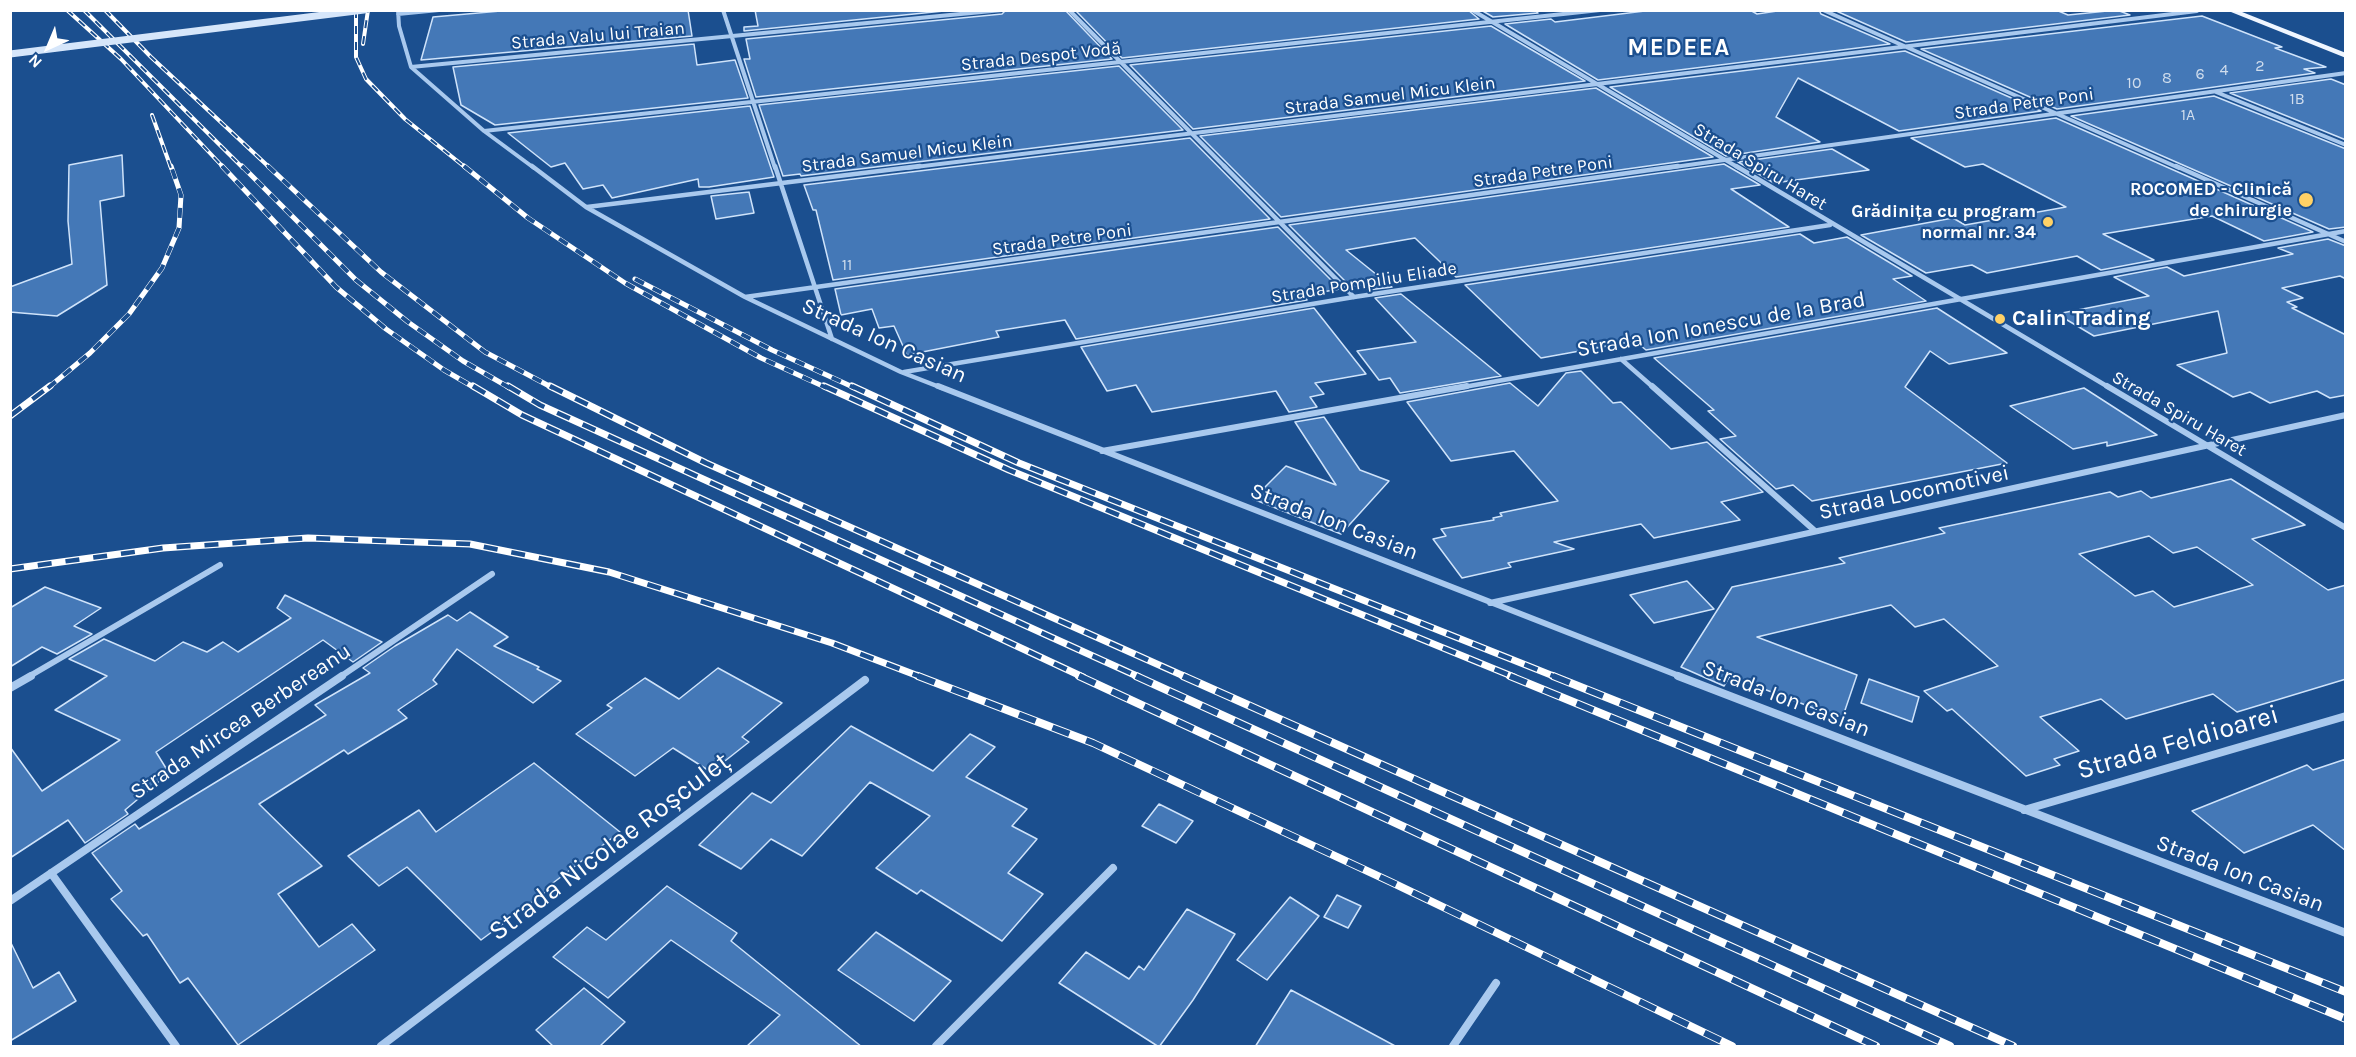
<!DOCTYPE html>
<meta charset="utf-8">
<style>
body{margin:0}
#map{position:relative;width:2356px;height:1057px;overflow:hidden;background:#1b4f8f;font-family:Karla,sans-serif}
canvas{display:block}
.frame{position:absolute;inset:0;border:12px solid #fff;pointer-events:none}
.north{position:absolute;left:18px;top:18px;width:60px;height:60px;-webkit-text-stroke:4px #1b4f8f;paint-order:stroke;rotate:224deg;font-size:16px;font-weight:700;line-height:24px;text-align:center;color:#fff}
.north::after{content:'';display:block;margin:auto;width:21px;height:27px;background:#fff;clip-path:polygon(50% 0,100% 100%,50% 72%,0 100%)}
</style>
<div id="map">
<canvas width="2356" height="1057"></canvas>
<div class="frame"></div>
<div class="north">N</div>
</div>
<script>
const c = document.querySelector('canvas').getContext('2d');
c.lineJoin = 'round';
function fillPath(path, color) {
  c.fillStyle = color;
  c.fill(path, 'evenodd');
}
function toPath(rows) {
  const path = new Path2D();
  for (const r of rows) {
    path.moveTo(r[0], r[1]);
    for (let i = 2; i < r.length; i += 2) path.lineTo(r[i], r[i + 1]);
  }
  return path;
}
function stroke(path, color, width, dash) {
  c.strokeStyle = color;
  c.lineWidth = width;
  c.lineCap = dash ? 'butt' : 'round';
  c.setLineDash(dash || []);
  c.stroke(path);
}
function drawText(font, color, halo, rows, align = 'center') {
  c.font = font + ' Karla,sans-serif';
  c.lineWidth = 4.5;
  c.setLineDash([]);
  c.textBaseline = 'middle';
  c.strokeStyle = halo;
  c.fillStyle = color;
  for (const [text, x, y, turn = 0] of rows) {
    c.save();
    c.translate(x, y);
    c.rotate((+turn || 0) * Math.PI / 180);
    c.textAlign = isNaN(turn) ? turn : align;
    if (halo) c.strokeText(text, 0, 0);
    c.fillText(text, 0, 0);
    c.restore();
  }
}
const building = toPath([
 [512,10,688,10,692,36,421,60,433,17,512,10],
 [755,10,954,10,744,31,744,27,758,26,755,10],
 [1006,10,1065,10,1112,59,756,97,744,59,750,59,746,39,1002,14,1006,10],
 [1075,10,1468,10,1479,19,1122,58,1075,10],
 [1481,10,1535,10,1538,13,1493,17,1481,10],
 [1653,10,1750,10,1757,14,1784,10,1819,10,1821,14,1890,44,1598,80,1505,24,1551,19,1555,22,1653,10],
 [1834,10,2056,10,2068,15,2117,10,2130,15,1906,42,1834,10],
 [2202,16,2282,47,2275,48,2326,67,2304,69,2315,73,2057,109,1921,49,2202,16],
 [1491,26,1585,81,1193,129,1130,65,1491,26],
 [694,44,697,65,735,60,748,98,495,125,461,105,453,67,694,44],
 [1905,51,2041,111,1899,131,1798,78,1776,117,1820,142,1726,156,1610,87,1905,51],
 [1119,66,1183,130,801,176,800,174,783,176,759,105,1119,66],
 [2331,79,2346,85,2346,140,2230,93,2331,79],
 [1596,88,1713,157,1281,217,1200,136,1596,88],
 [2214,96,2346,149,2346,227,2329,229,2071,116,2214,96],
 [750,106,774,177,709,187,699,187,698,179,612,198,603,185,583,189,565,163,551,167,508,133,750,106],
 [2056,118,2178,172,2313,232,2264,241,2212,216,2103,234,2154,260,2101,270,2077,256,1987,273,1972,265,1926,273,1861,235,1953,218,1965,225,2066,207,1983,164,1965,167,1911,138,2056,118],
 [1190,138,1270,219,833,280,816,210,813,210,804,185,1190,138],
 [1832,149,1869,170,1774,183,1738,162,1832,149],
 [122,155,124,196,100,201,107,285,57,316,10,312,10,287,72,264,68,221,69,165,122,155],
 [1724,164,1760,185,1731,189,1789,227,1456,277,1415,238,1346,250,1392,287,1368,290,1363,285,1351,287,1289,225,1724,164],
 [749,192,754,213,716,219,711,196,749,192],
 [1278,227,1340,289,1304,295,1307,300,1076,339,1065,320,996,331,999,337,907,355,894,326,879,328,872,309,841,315,835,289,1278,227],
 [1800,234,1814,243,1847,237,1912,276,1893,279,1926,301,1646,350,1635,341,1541,358,1465,285,1800,234],
 [2328,239,2346,246,2346,279,2340,276,2282,288,2303,298,2287,302,2297,307,2292,308,2346,335,2346,395,2330,398,2317,391,2270,403,2250,392,2233,397,2177,365,2227,353,2218,311,2094,336,2057,314,2149,296,2114,277,2167,267,2184,276,2293,254,2278,248,2328,239],
 [1401,294,1501,376,1400,393,1390,378,1379,380,1357,351,1416,342,1375,298,1401,294],
 [1314,308,1366,374,1315,383,1324,394,1310,397,1317,407,1289,412,1276,391,1152,412,1136,385,1107,391,1081,347,1314,308],
 [1937,308,2007,353,1949,364,1930,351,1905,387,2007,463,1812,501,1793,485,1776,489,1720,439,1736,436,1708,411,1714,410,1654,358,1937,308],
 [1581,371,1613,403,1621,402,1671,449,1707,442,1763,492,1721,502,1740,520,1654,538,1641,524,1554,542,1574,549,1508,563,1511,567,1462,578,1433,539,1446,536,1441,529,1494,520,1493,518,1502,516,1500,513,1558,501,1514,451,1451,461,1407,402,1510,383,1538,406,1566,373,1581,371],
 [2084,388,2157,435,2107,446,2107,442,2073,449,2010,406,2084,388],
 [1324,417,1360,470,1389,481,1341,534,1253,499,1286,466,1336,485,1295,422,1324,417],
 [2231,479,2305,525,2252,539,2328,590,2346,585,2346,679,2237,712,2213,694,2126,719,2101,699,2040,717,2079,751,2054,759,2060,765,2026,776,1952,709,1947,711,1924,691,1998,666,1944,619,1915,627,1891,605,1757,637,1857,675,1842,719,1730,676,1724,686,1681,667,1732,587,1845,563,1839,558,1945,533,1939,528,2110,492,2118,497,2141,491,2151,498,2231,479],
 [2149,536,2173,553,2197,547,2253,585,2174,607,2153,591,2135,596,2079,554,2149,536],
 [1687,581,1714,609,1654,623,1630,595,1687,581],
 [45,587,101,608,74,626,92,634,57,654,42,647,10,667,10,608,45,587],
 [285,595,382,642,353,662,323,640,156,752,169,773,125,810,128,814,85,843,68,820,10,858,10,747,42,791,120,740,55,710,107,676,69,659,104,639,155,661,183,642,207,652,223,642,238,652,291,618,277,608,285,595],
 [470,612,508,637,494,646,539,667,537,669,561,681,533,703,457,649,433,680,437,684,398,710,407,718,348,754,344,750,259,804,322,866,278,894,319,947,352,924,375,950,238,1045,188,978,180,983,147,934,143,936,111,899,122,891,92,853,135,824,139,829,326,715,315,705,370,673,363,668,395,646,448,615,457,621,470,612],
 [718,668,782,703,742,737,749,742,711,772,673,748,635,776,576,734,612,708,607,705,645,678,679,699,718,668],
 [1869,679,1919,697,1912,722,1861,703,1869,679],
 [851,726,933,771,970,734,995,747,966,777,1027,809,1012,826,1037,839,1008,873,1043,894,1002,941,921,890,917,894,876,868,930,816,870,782,802,856,771,839,741,869,699,845,752,793,771,803,851,726],
 [2346,759,2346,851,2313,825,2244,853,2192,811,2307,765,2313,770,2346,759],
 [534,763,620,832,545,889,547,891,481,940,407,867,379,886,348,856,419,810,436,832,534,763],
 [1159,804,1193,821,1176,843,1142,826,1159,804],
 [667,886,737,933,731,941,862,1047,746,1047,780,1015,671,940,608,998,553,957,587,927,606,940,667,886],
 [1337,895,1361,906,1348,928,1324,917,1337,895],
 [1290,897,1319,916,1267,980,1237,960,1290,897],
 [1187,909,1235,934,1193,1000,1159,1047,1059,983,1086,952,1129,979,1139,966,1144,970,1187,909],
 [876,932,951,981,914,1021,838,970,876,932],
 [10,941,33,988,59,972,76,1001,10,1041,10,941],
 [584,988,625,1022,599,1047,554,1047,536,1030,584,988],
 [1291,990,1397,1047,1255,1047,1291,990]
]);
fillPath(building, '#4478b7');
stroke(building, '#cfe3fa', 1.5);
stroke(toPath([
 [398,10,399,26,411,67,484,131,534,168],
 [723,10,775,168],
 [1069,10,1226,168],
 [1472,10,1739,168],
 [1823,10,2179,168],
 [398,14,439,10],
 [411,67,1002,10],
 [2216,92,2346,145],
 [484,131,1600,10],
 [907,168,2197,11],
 [1667,168,2346,73]
]), '#a9c9ee', 4);
stroke(toPath([
 [532,166,586,207,745,297,901,372,942,388],
 [775,166,832,339],
 [1224,166,1354,297],
 [1736,166,2110,388],
 [2176,166,2346,242],
 [587,207,920,166],
 [745,297,1678,166],
 [1621,359,1654,388],
 [904,372,1354,297,1830,225],
 [1458,388,2346,231]
]), '#a9c9ee', 4.5);
stroke(toPath([
 [938,386,1682,677],
 [1652,386,1815,531],
 [2107,386,2346,528],
 [1102,451,1467,386],
 [1490,603,2346,415],
 [28,677,220,565],
 [340,677,492,574]
]), '#a9c9ee', 6);
stroke(toPath([
 [1678,676,2346,933],
 [10,688,31,676],
 [2024,810,2346,716],
 [51,873,176,1046],
 [10,901,342,676],
 [381,1046,865,680],
 [936,1046,1113,868],
 [1453,1046,1496,983]
]), '#a9c9ee', 8);
fillPath(toPath([
 [2226,10,2237,10,2346,53,2346,58,2226,10]
]), '#f0f6ff');
const railFar3 = toPath([
 [67,10,121,59,224,168],
 [84,10,243,168],
 [105,10,151,57,270,168],
 [356,10,356,57,366,79,405,119,466,168],
 [363,44,368,10],
 [152,115,171,168]
]);
const railFar2 = toPath([
 [222,166,336,287,386,329,444,370,475,388],
 [242,166,356,280,408,322,463,361,510,388],
 [268,166,381,272,485,352,553,388],
 [464,166,528,218,625,283,761,358,827,388],
 [635,279,772,350,855,388],
 [48,388,90,353,129,314,162,268,179,228,181,195,171,166]
]);
const railFar1 = toPath([
 [473,386,522,415,1083,677],
 [508,386,540,405,1139,677],
 [550,386,706,463,1186,677],
 [824,386,1009,470,1514,677],
 [852,386,1019,463,1556,677],
 [10,416,50,386],
 [10,569,163,548,308,538,470,544,609,572,832,643,921,677]
]);
const rail = toPath([
 [918,676,1093,743,1393,883,1732,1046],
 [1079,676,1876,1046],
 [1136,676,1950,1046],
 [1183,676,2013,1046],
 [1510,676,2346,1019],
 [1553,676,2346,992]
]);
stroke(railFar3, '#fff', 4);
stroke(railFar2, '#fff', 5);
stroke(railFar1, '#fff', 7);
stroke(rail, '#fff', 8);
stroke(railFar3, '#1b4f8f', 2, [8]);
stroke(railFar2, '#1b4f8f', 4, [10]);
stroke(railFar1, '#1b4f8f', 4.5, [14]);
stroke(rail, '#1b4f8f', 6, [18]);
stroke(toPath([
 [10,54,364,10]
]), '#d6e6fa', 7);
for (const [x, y, r, color] of [
 [2306,200,8,"#ffd166"],
 [2048,222,6,"#ffd166"],
 [2000,319,6,"#ffd166"]
]) {
  const dot = new Path2D();
  dot.arc(x, y, r, 0, 2 * Math.PI);
  c.fillStyle = color;
  c.fill(dot);
  stroke(dot, '#1b4f8f', 2);
}
drawText('16px', '#d0dded', null, [
 ["2",2260,66],
 ["4",2224,70],
 ["6",2200,74],
 ["8",2167,78],
 ["10",2134,83],
 ["1B",2297,99],
 ["1A",2188,115],
 ["11",847,265]
]);
drawText('18px', '#fff', '#1b4f8f', [
 ["Strada Valu lui Traian",598,36,-5],
 ["Strada Despot Vodă",1041,57,-6],
 ["Strada Samuel Micu Klein",1390,96,-7],
 ["Strada Petre Poni",2024,104,-8],
 ["Strada Samuel Micu Klein",907,154,-7],
 ["Strada Spiru Haret",1760,167,31],
 ["Strada Petre Poni",1543,172,-8],
 ["Strada Petre Poni",1062,240,-8],
 ["Strada Pompiliu Eliade",1364,283,-9],
 ["Strada Spiru Haret",2179,414,30]
]);
drawText('bold 18px', '#fff', '#1b4f8f', [
 ["ROCOMED - Clinică",2292,190],
 ["de chirurgie",2292,211],
 ["Grădinița cu program",2036,212],
 ["normal nr. 34",2036,233]
], 'right');
drawText('bold 22px', '#fff', '#1b4f8f', [
 ["Calin Trading",2012,319]
], 'left');
drawText('22px', '#fff', '#1b4f8f', [
 ["Strada Ion Ionescu de la Brad",1721,325,-10],
 ["Strada Ion Casian",884,341,24],
 ["Strada Locomotivei",1914,493,-12],
 ["Strada Ion Casian",1334,522,21],
 ["Strada Ion Casian",1786,699,21],
 ["Strada Mircea Berbereanu",241,722,-34],
 ["Strada Ion Casian",2240,874,21]
]);
c.letterSpacing = '1.5px';
drawText('bold 24px', '#fff', '#1b4f8f', [
 ["MEDEEA",1679,48]
]);
c.letterSpacing = '0px';
drawText('27px', '#fff', '#1b4f8f', [
 ["Strada Feldioarei",2178,743,-16],
 ["Strada Nicolae Roșculeț",610,847,-37]
]);
</script>
